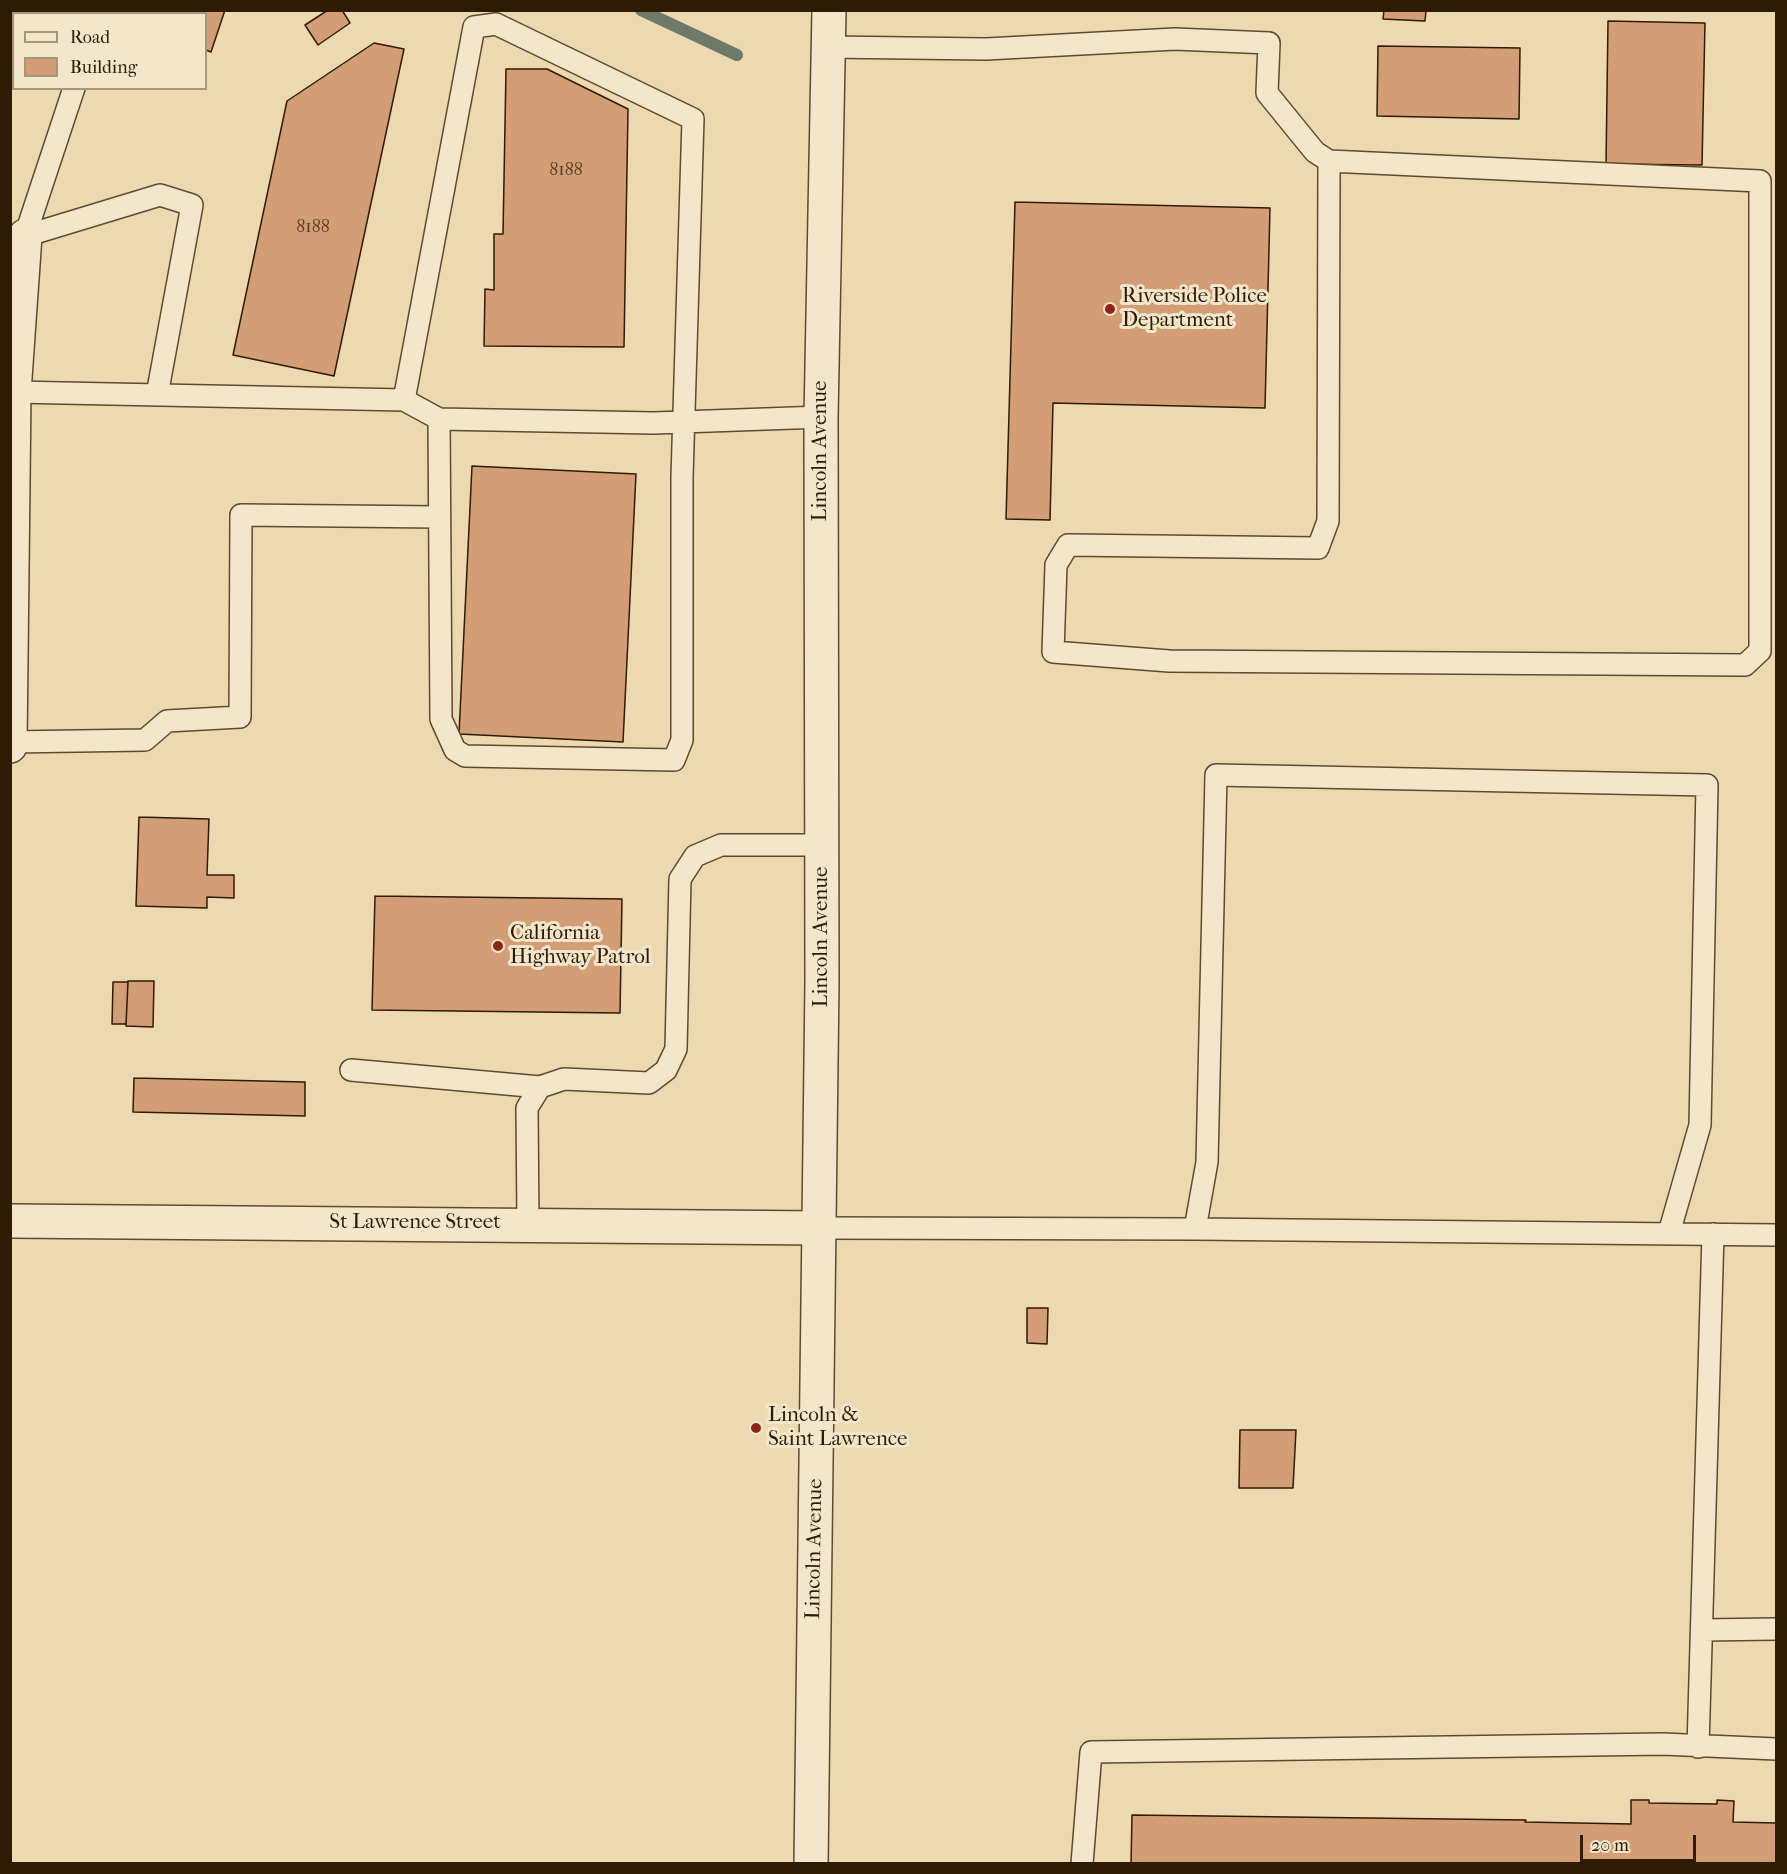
<!DOCTYPE html>
<style>
body{margin:0}
#map{position:relative;width:1787px;height:1874px;overflow:hidden;background:#edd9af;font-family:"IM FELL French Canon",serif}
canvas{display:block}
.frame{position:absolute;inset:0;border:12px solid #2e1b03;pointer-events:none}
.legend{position:absolute;left:12px;top:12px;width:195px;height:78px;box-sizing:border-box;background:#f3e6cb;border:2px solid #a4957b;margin:0;padding:8px 10px;list-style:none;font-size:18px;color:#2e1b03}
.legend li{display:flex;align-items:center;gap:12px;height:30px}
.legend b{width:30px;border:2px solid #a4957b}
.scale{position:absolute;left:1580px;top:1835px;width:116px;height:27px;box-sizing:border-box;border:3px solid #2e1b03;border-top:0;padding-left:8px;font-size:18px;line-height:21px;white-space:nowrap;color:#2e1b03;-webkit-text-stroke:4px #f3e6cb;paint-order:stroke}
</style>
<div id="map">
<canvas width="1787" height="1874"></canvas>
<div class="frame"></div>
<ul class="legend">
<li><b style="height:8px;background:#f3e6cb"></b>Road</li>
<li><b style="height:16px;background:#d39d75"></b>Building</li>
</ul>
<div class="scale">20 m</div>
</div>
<script>
const c = document.querySelector('canvas').getContext('2d');
c.lineJoin = 'round';
function toPath(rows) {
  const path = new Path2D();
  for (const r of rows) {
    path.moveTo(r[0], r[1]);
    for (let i = 2; i < r.length; i += 2) path.lineTo(r[i], r[i + 1]);
  }
  return path;
}
function stroke(path, color, width, dash) {
  c.strokeStyle = color;
  c.lineWidth = width;
  c.lineCap = dash ? 'butt' : 'round';
  c.setLineDash(dash || []);
  c.stroke(path);
}
function fillPath(path, color) {
  c.fillStyle = color;
  c.fill(path, 'evenodd');
}
function drawText(font, color, halo, rows, align = 'center') {
  c.font = font + ' "IM FELL French Canon",serif';
  c.lineWidth = 6;
  c.setLineDash([]);
  c.textBaseline = 'middle';
  c.strokeStyle = halo;
  c.fillStyle = color;
  for (const [text, x, y, turn = 0] of rows) {
    c.save();
    c.translate(x, y);
    c.rotate((+turn || 0) * Math.PI / 180);
    c.textAlign = isNaN(turn) ? turn : align;
    if (halo) c.strokeText(text, 0, 0);
    c.fillText(text, 0, 0);
    c.restore();
  }
}
stroke(toPath([
 [641,10,737,55]
]), '#6e7a69', 12);
const building = toPath([
 [87,10,225,10,211,52,206,50,206,14,96,14,87,10],
 [328,10,342,10,350,23,318,45,305,25,328,10],
 [1384,10,1426,10,1425,21,1383,19,1384,10],
 [1608,21,1705,23,1702,165,1606,164,1608,21],
 [374,43,404,49,334,376,233,355,287,101,374,43],
 [1378,46,1520,48,1519,119,1377,116,1378,46],
 [506,69,547,69,628,109,624,347,484,346,485,289,494,290,494,234,503,234,506,69],
 [1015,202,1270,208,1265,408,1053,403,1050,520,1006,519,1015,202],
 [472,466,636,474,623,742,459,734,472,466],
 [139,817,209,819,207,875,234,875,234,898,207,897,207,908,136,906,139,817],
 [375,896,622,899,620,1013,372,1010,375,896],
 [128,981,154,981,153,1027,126,1026,128,981],
 [113,982,128,982,126,1024,112,1024,113,982],
 [134,1078,305,1082,305,1116,133,1112,134,1078],
 [1027,1308,1048,1308,1047,1344,1027,1343,1027,1308],
 [1240,1430,1296,1430,1293,1488,1239,1488,1240,1430],
 [1631,1800,1649,1800,1649,1803,1717,1804,1717,1800,1734,1801,1733,1822,1776,1823,1776,1864,1131,1864,1132,1815,1526,1820,1525,1822,1631,1824,1631,1800]
]);
fillPath(building, '#d39d75');
stroke(building, '#2e1b03', 1.5);
const service = toPath([
 [15,10,16,14],
 [828,47,986,49,1175,39,1269,43,1267,93,1315,152,1329,161,1760,181,1760,651,1745,665,1169,661,1053,652,1056,565,1068,545,1318,548,1328,521,1329,161],
 [25,236,160,195,192,205,157,395],
 [25,236,74,88],
 [14,392,404,400,439,419,654,423,821,417],
 [404,400,474,27,496,24,693,119,682,477,682,740,674,760,465,756,455,750,441,719,439,419],
 [10,742,145,740,167,721,240,717,241,515,439,517],
 [351,1070,540,1087],
 [528,1224,527,1108,540,1087,564,1079,649,1083,666,1070,676,1049,680,879,695,856,721,845,822,845],
 [820,1228,1195,1229,1776,1235],
 [1195,1229,1207,1162,1216,775,1707,785,1700,1125,1669,1233],
 [1702,1630,1776,1629],
 [1698,1747,1713,1234],
 [1082,1864,1091,1752,1663,1744,1776,1749]
]);
const minor = toPath([
 [10,746,14,392,25,236],
 [10,1221,820,1228]
]);
const tertiary = toPath([
 [811,1864,822,981,821,417,829,10]
]);
stroke(service, '#5e4a2e', 24);
stroke(minor, '#5e4a2e', 36);
stroke(tertiary, '#5e4a2e', 36);
stroke(service, '#f3e6cb', 21);
stroke(minor, '#f3e6cb', 33);
stroke(tertiary, '#f3e6cb', 33);
for (const [x, y, r, color] of [
 [1110,309,6,"#8f2418"],
 [498,946,6,"#8f2418"],
 [756,1428,6,"#8f2418"]
]) {
  const dot = new Path2D();
  dot.arc(x, y, r, 0, 2 * Math.PI);
  c.fillStyle = color;
  c.fill(dot);
  stroke(dot, '#f3e6cb', 2);
}
drawText('18px', '#573c20', null, [
 ["8188",566,171],
 ["8188",313,228]
]);
drawText('21px', '#2e1b03', '#f3e6cb', [
 ["Riverside Police",1122,297],
 ["Department",1122,321],
 ["California",510,934],
 ["Highway Patrol",510,958],
 ["Lincoln &",768,1416],
 ["Saint Lawrence",768,1440]
], 'left');
drawText('21px', '#2e1b03', '#f3e6cb', [
 ["Lincoln Avenue",821,451,-90],
 ["Lincoln Avenue",822,937,-90],
 ["St Lawrence Street",415,1223],
 ["Lincoln Avenue",815,1549,-89]
]);
</script>
